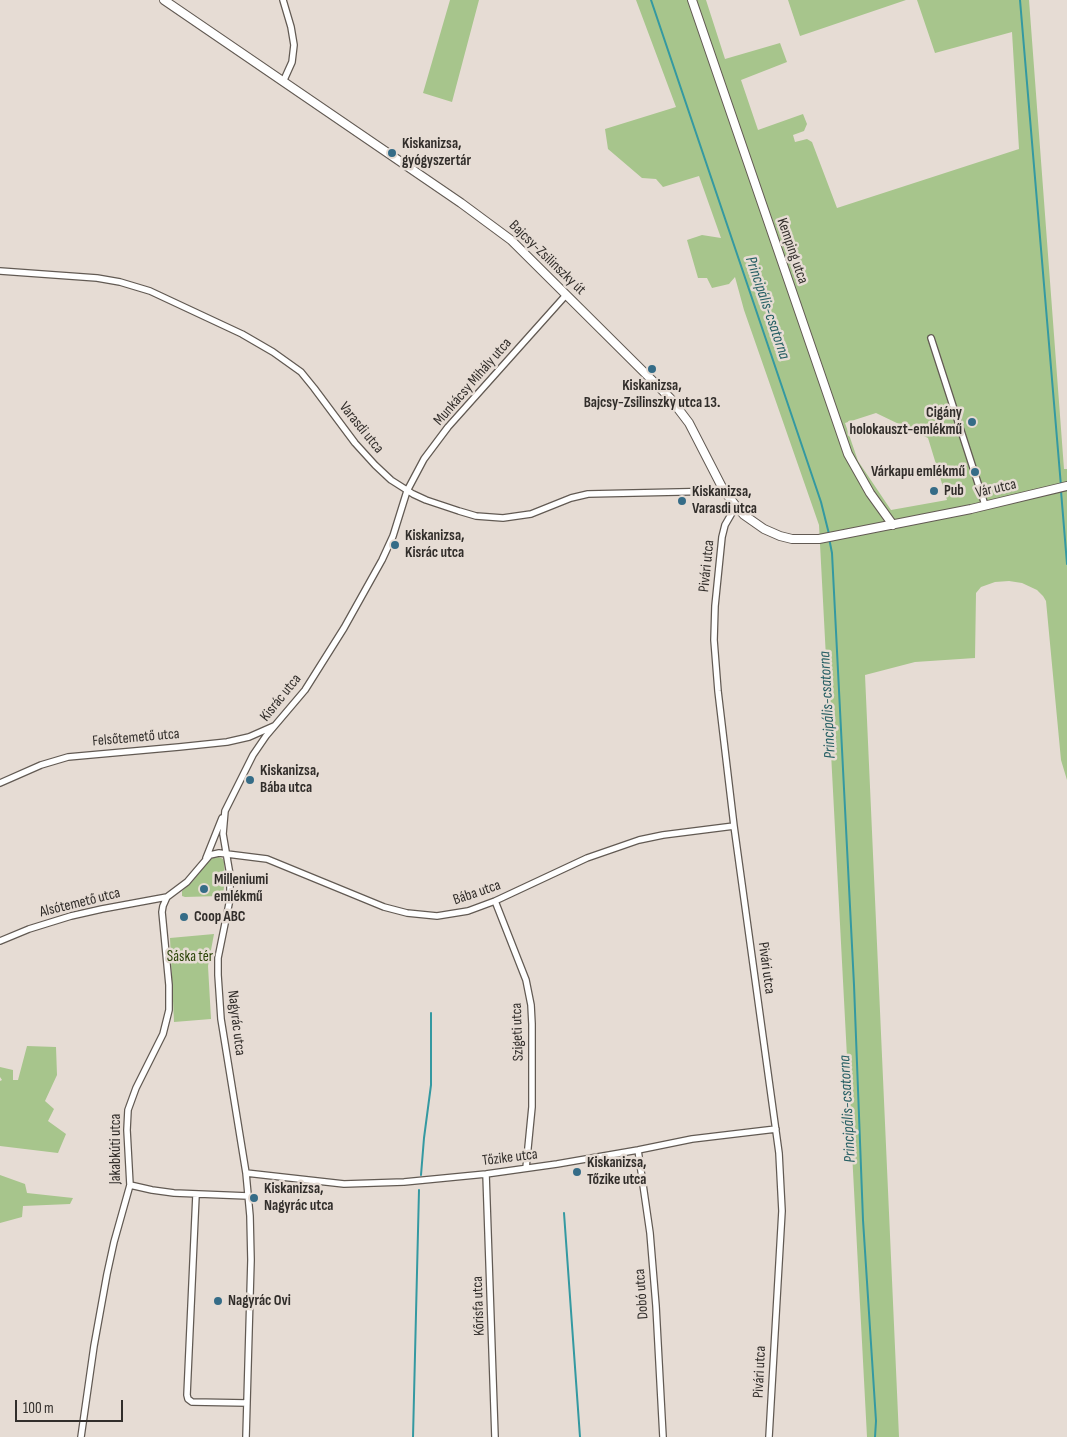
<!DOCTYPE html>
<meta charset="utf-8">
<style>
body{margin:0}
#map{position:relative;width:1067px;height:1437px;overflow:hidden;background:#e6dcd4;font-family:"Sofia Sans Condensed",sans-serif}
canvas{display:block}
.scale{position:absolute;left:15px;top:1400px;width:108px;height:22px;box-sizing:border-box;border:2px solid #322e2b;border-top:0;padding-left:6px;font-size:15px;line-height:18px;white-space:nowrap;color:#322e2b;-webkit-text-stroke:4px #e6dcd4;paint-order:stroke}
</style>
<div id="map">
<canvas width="1067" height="1437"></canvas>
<div class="scale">100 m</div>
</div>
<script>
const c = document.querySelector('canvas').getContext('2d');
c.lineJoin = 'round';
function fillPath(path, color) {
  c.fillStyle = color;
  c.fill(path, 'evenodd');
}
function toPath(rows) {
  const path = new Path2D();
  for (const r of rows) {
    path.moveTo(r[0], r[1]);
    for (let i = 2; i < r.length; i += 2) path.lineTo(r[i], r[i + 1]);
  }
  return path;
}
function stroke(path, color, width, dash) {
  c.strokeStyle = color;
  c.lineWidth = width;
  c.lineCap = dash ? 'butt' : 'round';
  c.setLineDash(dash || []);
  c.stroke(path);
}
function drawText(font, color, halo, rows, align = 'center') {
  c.font = font + ' "Sofia Sans Condensed",sans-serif';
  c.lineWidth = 5;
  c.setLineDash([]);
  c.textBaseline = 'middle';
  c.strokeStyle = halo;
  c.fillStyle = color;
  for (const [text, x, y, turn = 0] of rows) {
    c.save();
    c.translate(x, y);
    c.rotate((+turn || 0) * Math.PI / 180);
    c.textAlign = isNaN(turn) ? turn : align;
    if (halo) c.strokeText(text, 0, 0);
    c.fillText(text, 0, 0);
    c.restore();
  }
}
fillPath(toPath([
 [450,0,479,0,452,102,423,93],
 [636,0,706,0,725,59,780,43,787,62,741,80,758,130,803,114,807,124,804,131,793,135,795,142,807,139,812,142,837,208,1019,149,1012,32,935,53,917,0,1029,0,1064,469,1067,469,1067,780,1061,760,1046,601,1043,596,1037,590,1022,583,1009,581,995,582,981,587,976,593,975,658,915,662,865,675,899,1437,867,1437,819,525,744,310,735,277,729,284,712,288,707,278,698,278,687,240,702,235,721,238,699,176,663,187,656,179,642,178,608,149,605,129,676,107],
 [876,413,928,438,947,500,891,510,858,461,845,423],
 [788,0,906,0,800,36],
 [219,857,223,859,224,862,225,879,223,895,220,896,185,897,182,896,182,891,192,882,207,863,211,858],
 [214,934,208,966,211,1019,174,1022,170,938],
 [27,1046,56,1047,57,1075,45,1101,54,1109,48,1121,66,1134,58,1153,0,1146,0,1081,2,1080,0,1077,0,1067,13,1070,13,1080,18,1080],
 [0,1175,25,1184,27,1193,73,1198,70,1204,23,1206,22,1217,0,1223]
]), '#a7c58c');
stroke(toPath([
 [651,0,821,502,829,534],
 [1020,0,1061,486],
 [1061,491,1067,564],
 [829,538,832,553,854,985,863,1220,876,1421,875,1437],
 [421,1175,424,1138,431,1085,431,1013],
 [564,1213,580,1437],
 [413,1437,419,1190]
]), '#3499a1', 2);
const street = toPath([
 [283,82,292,62,294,45,291,27,283,0],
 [0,271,97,278,120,282,150,291,242,334,273,352,301,372,314,388,355,443,375,465,391,480,413,494,426,500,459,511,476,516,503,518,531,514,571,498,588,494,724,491],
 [931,338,985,505],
 [736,506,725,525,722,537,715,606,714,640,718,691,734,826,779,1153,782,1211,769,1437],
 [0,783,41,765,68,757,179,747,227,742,249,737,274,726],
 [206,858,222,818],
 [495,901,526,980,531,1005,532,1024,532,1107,526,1168],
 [0,941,29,929,71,916,102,909,167,897],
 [638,1150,650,1233,656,1306,663,1437],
 [246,1173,344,1184,404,1182,486,1174,557,1164,638,1150,692,1139,776,1129],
 [486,1174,495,1437],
 [130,1185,152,1190,174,1193,248,1196],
 [196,1195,187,1395,188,1399,192,1402,247,1403],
 [81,1437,94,1346,107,1274,114,1242,130,1185,127,1130,128,1110,136,1088,163,1034,169,1010,169,985,162,912,163,906,167,897,187,882,210,855,219,853,267,859,384,907,407,913,437,916,468,911,495,901,587,858,639,840,663,835,734,826],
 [246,1437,251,1260,250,1216,246,1173,221,1019,218,975,218,958,230,899,230,875,223,834,225,811,253,755,266,736,305,690,344,628,382,560,393,536,407,491,424,459,448,427,566,295]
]);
const secondary = toPath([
 [164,0,461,203,511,240,670,398,689,423,724,491,736,506,744,515,764,529,780,536,792,539,819,539,971,509,1067,486],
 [692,0,848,454,870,493,893,525]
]);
stroke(street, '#625a53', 8);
stroke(secondary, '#625a53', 10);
stroke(street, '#fff', 5.5);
stroke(secondary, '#fff', 8);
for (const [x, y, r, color] of [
 [392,153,5,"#356c87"],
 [652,369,5,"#356c87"],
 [972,422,5,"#356c87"],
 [975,472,5,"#356c87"],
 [934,491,5,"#356c87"],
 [682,501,5,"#356c87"],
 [395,545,5,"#356c87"],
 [250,780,5,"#356c87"],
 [204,889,5,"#356c87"],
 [184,917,5,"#356c87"],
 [577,1172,5,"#356c87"],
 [254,1198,5,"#356c87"],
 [218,1301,5,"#356c87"]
]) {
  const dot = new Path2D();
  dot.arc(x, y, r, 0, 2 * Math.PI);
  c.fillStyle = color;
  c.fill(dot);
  stroke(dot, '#e6dcd4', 2);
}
drawText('bold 15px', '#322e2b', '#e6dcd4', [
 ["Kiskanizsa,",402,144],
 ["gyógyszertár",402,161],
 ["Kiskanizsa,",652,386,"center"],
 ["Bajcsy-Zsilinszky utca 13.",652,403,"center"],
 ["Cigány",962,413,"right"],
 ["holokauszt-emlékmű",962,430,"right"],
 ["Várkapu emlékmű",965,472,"right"],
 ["Pub",944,491],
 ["Kiskanizsa,",692,492],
 ["Varasdi utca",692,509],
 ["Kiskanizsa,",405,536],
 ["Kisrác utca",405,553],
 ["Kiskanizsa,",260,771],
 ["Bába utca",260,788],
 ["Milleniumi",214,880],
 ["emlékmű",214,897],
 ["Coop ABC",194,917],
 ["Kiskanizsa,",587,1163],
 ["Tőzike utca",587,1180],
 ["Kiskanizsa,",264,1189],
 ["Nagyrác utca",264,1206],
 ["Nagyrác Ovi",228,1301]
], 'left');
drawText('15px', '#322e2b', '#e6dcd4', [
 ["Kemping utca",792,251,71],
 ["Bajcsy-Zsilinszky út",547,258,44],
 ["Munkácsy Mihály utca",473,382,-49],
 ["Varasdi utca",361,428,51],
 ["Vár utca",996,489,-13],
 ["Pivári utca",707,566,-84],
 ["Kisrác utca",281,698,-51],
 ["Felsőtemető utca",136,738,-5],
 ["Bába utca",477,893,-19],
 ["Alsótemető utca",80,903,-14],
 ["Pivári utca",766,968,82],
 ["Nagyrác utca",236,1023,83],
 ["Szigeti utca",518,1032,-92],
 ["Jakabkúti utca",116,1149,-90],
 ["Tőzike utca",510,1158,-7],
 ["Dobó utca",642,1294,-94],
 ["Kőrisfa utca",479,1306,-92],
 ["Pivári utca",760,1372,-87]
]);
drawText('15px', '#2a4307', '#e6dcd4', [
 ["Sáska tér",190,957]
]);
drawText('italic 16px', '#255e63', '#e6dcd4', [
 ["Principális-csatorna",767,308,71],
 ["Principális-csatorna",828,705,-93],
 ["Principális-csatorna",848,1109,-93]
]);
</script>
